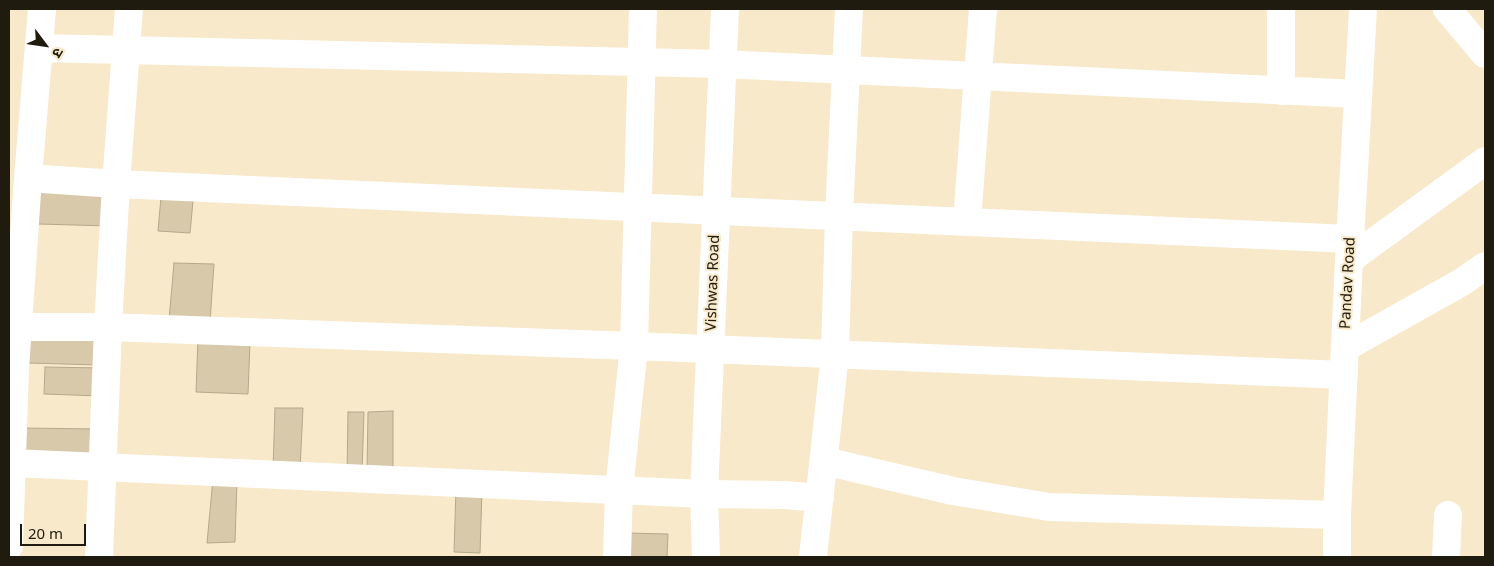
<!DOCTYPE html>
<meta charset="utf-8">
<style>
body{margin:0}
#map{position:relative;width:1494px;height:566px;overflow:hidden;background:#f7e9c9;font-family:"Noto Sans","Noto Sans Devanagari",sans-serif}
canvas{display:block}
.frame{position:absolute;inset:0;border:10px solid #201b0f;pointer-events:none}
.north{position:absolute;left:20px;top:20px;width:50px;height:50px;-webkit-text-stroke:4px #f7e9c9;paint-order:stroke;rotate:121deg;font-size:14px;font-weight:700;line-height:20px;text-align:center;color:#201b0f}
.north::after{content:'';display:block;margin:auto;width:18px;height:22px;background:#201b0f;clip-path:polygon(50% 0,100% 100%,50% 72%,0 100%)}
.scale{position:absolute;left:20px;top:524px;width:66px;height:22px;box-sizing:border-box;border:2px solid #201b0f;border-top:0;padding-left:6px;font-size:15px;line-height:18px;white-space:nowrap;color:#201b0f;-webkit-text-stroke:4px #f7e9c9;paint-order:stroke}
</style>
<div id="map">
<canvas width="1494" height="566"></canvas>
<div class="frame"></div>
<div class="north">उ</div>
<div class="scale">20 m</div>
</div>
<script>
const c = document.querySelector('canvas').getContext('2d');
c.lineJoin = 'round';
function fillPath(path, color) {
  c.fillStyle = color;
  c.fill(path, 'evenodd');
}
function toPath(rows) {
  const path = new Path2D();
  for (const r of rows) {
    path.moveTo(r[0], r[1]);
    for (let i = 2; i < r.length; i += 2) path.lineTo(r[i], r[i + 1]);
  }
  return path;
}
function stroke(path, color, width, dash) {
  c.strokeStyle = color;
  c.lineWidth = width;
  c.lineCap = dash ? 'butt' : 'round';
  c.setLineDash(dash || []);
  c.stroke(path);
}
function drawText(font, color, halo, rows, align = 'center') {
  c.font = font + ' "Noto Sans",sans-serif';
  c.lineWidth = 4;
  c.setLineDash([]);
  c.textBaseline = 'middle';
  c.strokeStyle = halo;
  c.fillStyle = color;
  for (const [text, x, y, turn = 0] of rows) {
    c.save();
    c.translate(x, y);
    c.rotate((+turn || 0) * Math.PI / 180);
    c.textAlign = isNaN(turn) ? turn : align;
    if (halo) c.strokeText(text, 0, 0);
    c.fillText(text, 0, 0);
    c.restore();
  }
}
const building = toPath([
 [39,190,111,193,110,226,38,224,39,190],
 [161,197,193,201,190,233,158,231,161,197],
 [174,263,214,264,210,322,169,320,174,263],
 [29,331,100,334,98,365,28,363,29,331],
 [198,339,250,342,248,394,196,392,198,339],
 [45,367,102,368,101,396,44,394,45,367],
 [275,408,303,408,300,470,273,469,275,408],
 [393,411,393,472,367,472,368,412,393,411],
 [348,412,364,412,362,474,347,474,348,412],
 [20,428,98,429,98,462,20,461,20,428],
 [213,479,237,481,235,542,207,543,213,479],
 [456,489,482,490,480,553,454,552,456,489],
 [627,533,668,534,667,557,626,557,627,533]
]);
fillPath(building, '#d7c9aa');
stroke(building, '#b5a88a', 1);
stroke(toPath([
 [1281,9,1281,91],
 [1447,9,1485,54],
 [39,48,722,64,1358,94],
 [28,178,116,184,1350,239],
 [967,221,983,9],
 [1349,260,1485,161],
 [18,327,108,327,634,346,1344,375],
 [1346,347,1462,282,1485,266],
 [824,461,953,491,1049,507,1337,515],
 [12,463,704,494,784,495,820,498],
 [9,546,15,369,28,178,42,9],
 [99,557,108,327,116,184,129,9],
 [617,557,619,490,634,346,643,9],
 [706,557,704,494,725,9],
 [813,557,835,354,839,215,849,9],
 [1337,557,1337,515,1349,260,1363,9],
 [1446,557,1448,515]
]), '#fff', 28);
drawText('15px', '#201b0f', '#f7e9c9', [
 ["Vishwas Road",713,283,-88],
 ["Pandav Road",1348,283,-87]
]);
</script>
